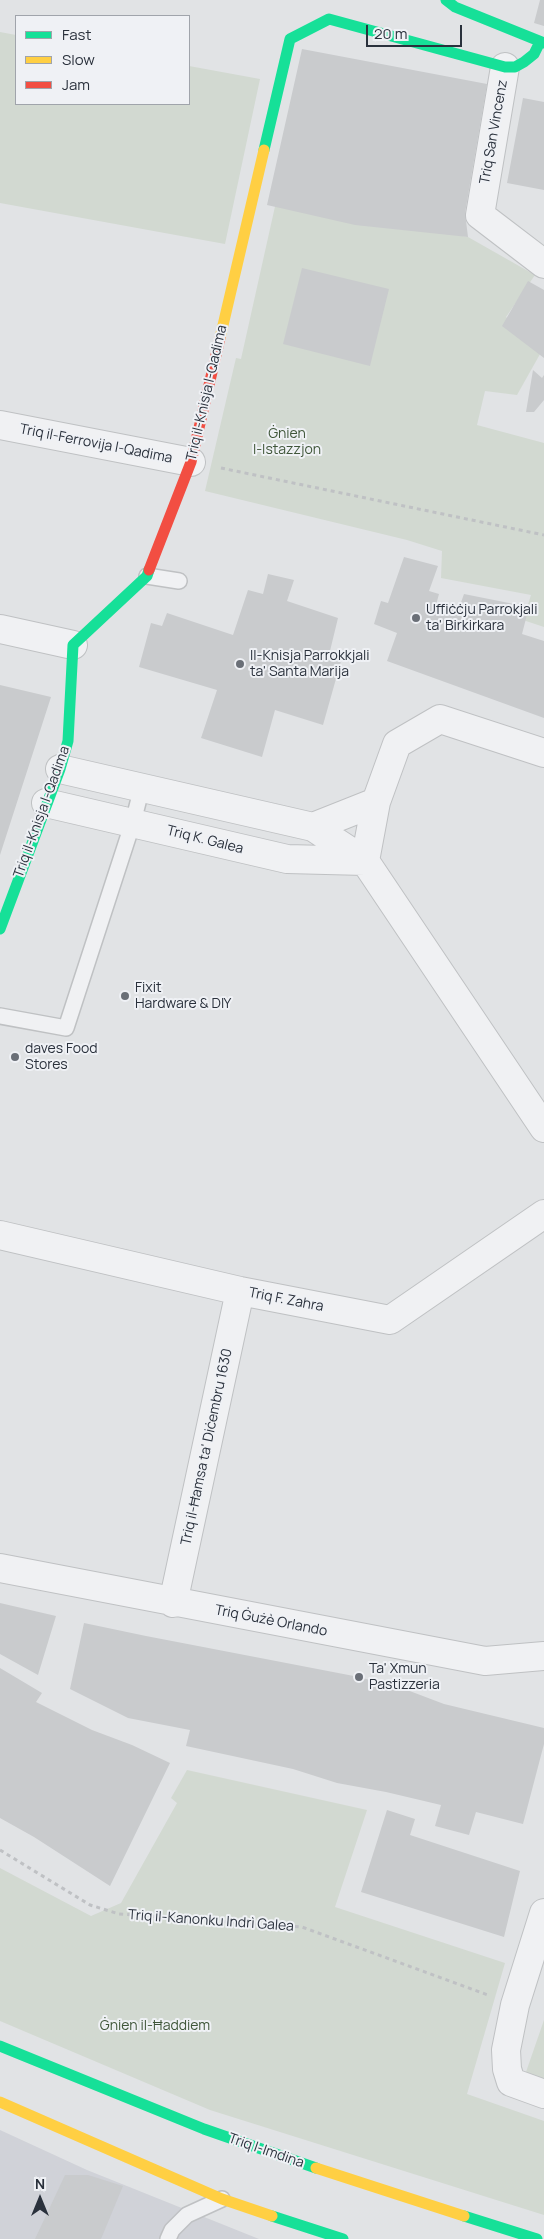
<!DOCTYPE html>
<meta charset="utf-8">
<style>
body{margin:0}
#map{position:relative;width:544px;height:2239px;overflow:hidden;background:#e1e3e5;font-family:Manrope,sans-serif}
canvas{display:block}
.legend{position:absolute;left:15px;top:15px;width:175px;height:90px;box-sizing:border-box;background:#eff1f5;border:1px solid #a0a4ab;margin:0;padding:6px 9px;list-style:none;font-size:15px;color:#2a313c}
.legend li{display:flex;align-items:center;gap:10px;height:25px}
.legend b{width:25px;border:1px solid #a0a4ab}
.north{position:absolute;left:15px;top:2174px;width:50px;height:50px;-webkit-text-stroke:4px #eff1f5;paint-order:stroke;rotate:0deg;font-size:14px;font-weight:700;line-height:20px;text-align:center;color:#2a313c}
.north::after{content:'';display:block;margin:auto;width:18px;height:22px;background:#2a313c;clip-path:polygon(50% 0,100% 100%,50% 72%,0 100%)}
.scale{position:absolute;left:366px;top:25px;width:96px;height:22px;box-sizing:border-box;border:2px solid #2a313c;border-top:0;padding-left:6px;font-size:15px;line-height:18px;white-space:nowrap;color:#2a313c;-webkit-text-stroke:4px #eff1f5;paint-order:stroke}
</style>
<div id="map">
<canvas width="544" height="2239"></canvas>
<ul class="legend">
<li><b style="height:6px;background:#16e098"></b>Fast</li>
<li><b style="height:6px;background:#ffcf43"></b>Slow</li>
<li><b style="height:6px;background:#f24e42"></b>Jam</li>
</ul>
<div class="north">N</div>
<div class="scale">20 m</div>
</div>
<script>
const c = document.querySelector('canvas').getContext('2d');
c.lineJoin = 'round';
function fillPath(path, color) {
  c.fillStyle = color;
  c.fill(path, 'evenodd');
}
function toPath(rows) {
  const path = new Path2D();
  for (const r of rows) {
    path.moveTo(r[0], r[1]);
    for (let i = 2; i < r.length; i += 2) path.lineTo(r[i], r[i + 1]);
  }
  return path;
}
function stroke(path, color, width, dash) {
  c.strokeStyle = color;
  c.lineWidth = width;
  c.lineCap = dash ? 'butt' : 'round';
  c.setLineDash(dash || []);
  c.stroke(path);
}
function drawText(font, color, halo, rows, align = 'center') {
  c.font = font + ' Manrope,sans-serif';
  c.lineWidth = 4;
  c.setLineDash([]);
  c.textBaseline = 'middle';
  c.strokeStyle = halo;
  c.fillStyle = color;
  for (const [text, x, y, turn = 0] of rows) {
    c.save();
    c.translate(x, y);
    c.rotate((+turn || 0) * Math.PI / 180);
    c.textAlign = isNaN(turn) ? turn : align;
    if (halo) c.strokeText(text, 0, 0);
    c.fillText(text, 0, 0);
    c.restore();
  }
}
fillPath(toPath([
 [0,2130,87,2170,259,2239,0,2239]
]), '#d0d2d8');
fillPath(toPath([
 [0,32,16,35,16,104,189,104,189,66,260,79,225,244,0,203],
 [276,202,468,237,535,275,506,317,544,347,517,395,485,391,477,425,544,443,544,627,523,620,531,595,441,578,442,551,407,540,205,491,236,358,241,359],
 [187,1770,367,1810,335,1907,505,1963,467,2094,544,2121,544,2215,210,2110,0,2021,0,1868,91,1916,121,1903,177,1803,171,1798],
 [544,2020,544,2080,526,2072]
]), '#d2d9d1');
fillPath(toPath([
 [540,0,544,0,544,26,534,23],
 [302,49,487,84,465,213,468,237,355,225,267,205],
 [523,98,544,102,544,190,507,183],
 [302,268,389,289,370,366,283,344],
 [528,281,544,290,544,358,502,326],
 [533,370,542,378,544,375,544,400,534,412,526,412],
 [404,557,438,566,429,591,439,594,436,605,458,611,464,594,529,607,522,634,544,641,544,718,387,661,397,633,374,624,381,601,388,603],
 [268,574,294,580,287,601,338,618,329,655,341,661,323,725,275,710,262,757,201,738,217,690,139,667,151,623,162,626,167,613,233,635,248,590,263,594],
 [0,685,51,697,0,855],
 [0,1603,56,1616,38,1675,0,1654],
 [84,1623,146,1636,359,1677,407,1690,444,1704,544,1728,544,1744,523,1824,476,1812,469,1835,435,1826,441,1805,386,1792,337,1783,293,1769,186,1746,190,1730,128,1718,70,1689],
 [0,1668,42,1693,36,1702,92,1730,132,1745,170,1763,110,1886,34,1837,0,1818],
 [387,1810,415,1819,410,1835,520,1871,504,1937,361,1892],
 [65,2175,88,2175,123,2186,101,2239,35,2239]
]), '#c9cbcd');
const lane = toPath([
 [147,576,179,581],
 [0,1016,66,1028,133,822,142,787],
 [168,2239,172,2230,187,2215,222,2199]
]);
const street = toPath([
 [505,67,480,215,544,264],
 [0,425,191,462],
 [0,629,73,645],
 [60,769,313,827,365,861,544,1128],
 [46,803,287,859,365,861],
 [313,827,376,802],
 [365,861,376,802,397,744,440,719,544,753],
 [0,1235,240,1291,390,1320,544,1214],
 [0,1568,485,1661,544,1656],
 [173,1603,240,1291],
 [544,1913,515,2005,506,2050,507,2069,511,2082,544,2094]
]);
stroke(lane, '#bfc1c3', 18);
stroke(street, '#bfc1c3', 30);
stroke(toPath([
 [221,468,544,535],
 [0,1850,90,1905,119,1914,302,1927,488,1995]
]), '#bfc1c4', 3, [4, 4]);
stroke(lane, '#f0f1f3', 15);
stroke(street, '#f0f1f3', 28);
stroke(toPath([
 [446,0,455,7,544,43],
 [264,150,290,39,329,19,505,67,515,67,524,62,534,54,540,42],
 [0,929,60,769,68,741,73,645,147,576,149,570],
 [0,2046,204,2129,316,2168],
 [272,2216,343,2239],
 [464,2216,537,2239]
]), '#16e098', 11);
stroke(toPath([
 [220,338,264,150],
 [0,2102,222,2199,272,2216],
 [316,2168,464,2216]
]), '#ffcf43', 11);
stroke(toPath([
 [149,570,191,462,220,338]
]), '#f24e42', 11);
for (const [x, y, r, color] of [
 [416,618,5,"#6a6f77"],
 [240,664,5,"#6a6f77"],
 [125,996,5,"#6a6f77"],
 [15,1057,5,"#6a6f77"],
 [359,1677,5,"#6a6f77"]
]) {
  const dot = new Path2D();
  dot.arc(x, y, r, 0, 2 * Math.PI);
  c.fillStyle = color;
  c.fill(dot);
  stroke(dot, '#eff1f5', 2);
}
drawText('14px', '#2a313c', '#eff1f5', [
 ["Triq San Vincenz",494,132,-80],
 ["Triq il-Knisja l-Qadima",207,393,-77],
 ["Triq il-Ferrovija l-Qadima",96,444,11],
 ["Triq il-Knisja l-Qadima",42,812,-70],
 ["Triq K. Galea",205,840,14],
 ["Triq F. Zahra",286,1300,11],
 ["Triq il-Ħamsa ta' Diċembru 1630",207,1447,-78],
 ["Triq Ġużè Orlando",271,1621,11],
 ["Triq il-Kanonku Indrì Galea",211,1921,4],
 ["Triq l-Imdina",266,2151,19]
]);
drawText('14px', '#3f5639', '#eff1f5', [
 ["Ġnien",287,434],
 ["l-Istazzjon",287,450],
 ["Ġnien il-Ħaddiem",155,2026]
]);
drawText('14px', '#2a313c', '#eff1f5', [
 ["Uffiċċju Parrokjali",426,610],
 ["ta' Birkirkara",426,626],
 ["Il-Knisja Parrokkjali",250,656],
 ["ta' Santa Marija",250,672],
 ["Fixit",135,988],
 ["Hardware & DIY",135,1004],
 ["daves Food",25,1049],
 ["Stores",25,1065],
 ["Ta' Xmun",369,1669],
 ["Pastizzeria",369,1685]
], 'left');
</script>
